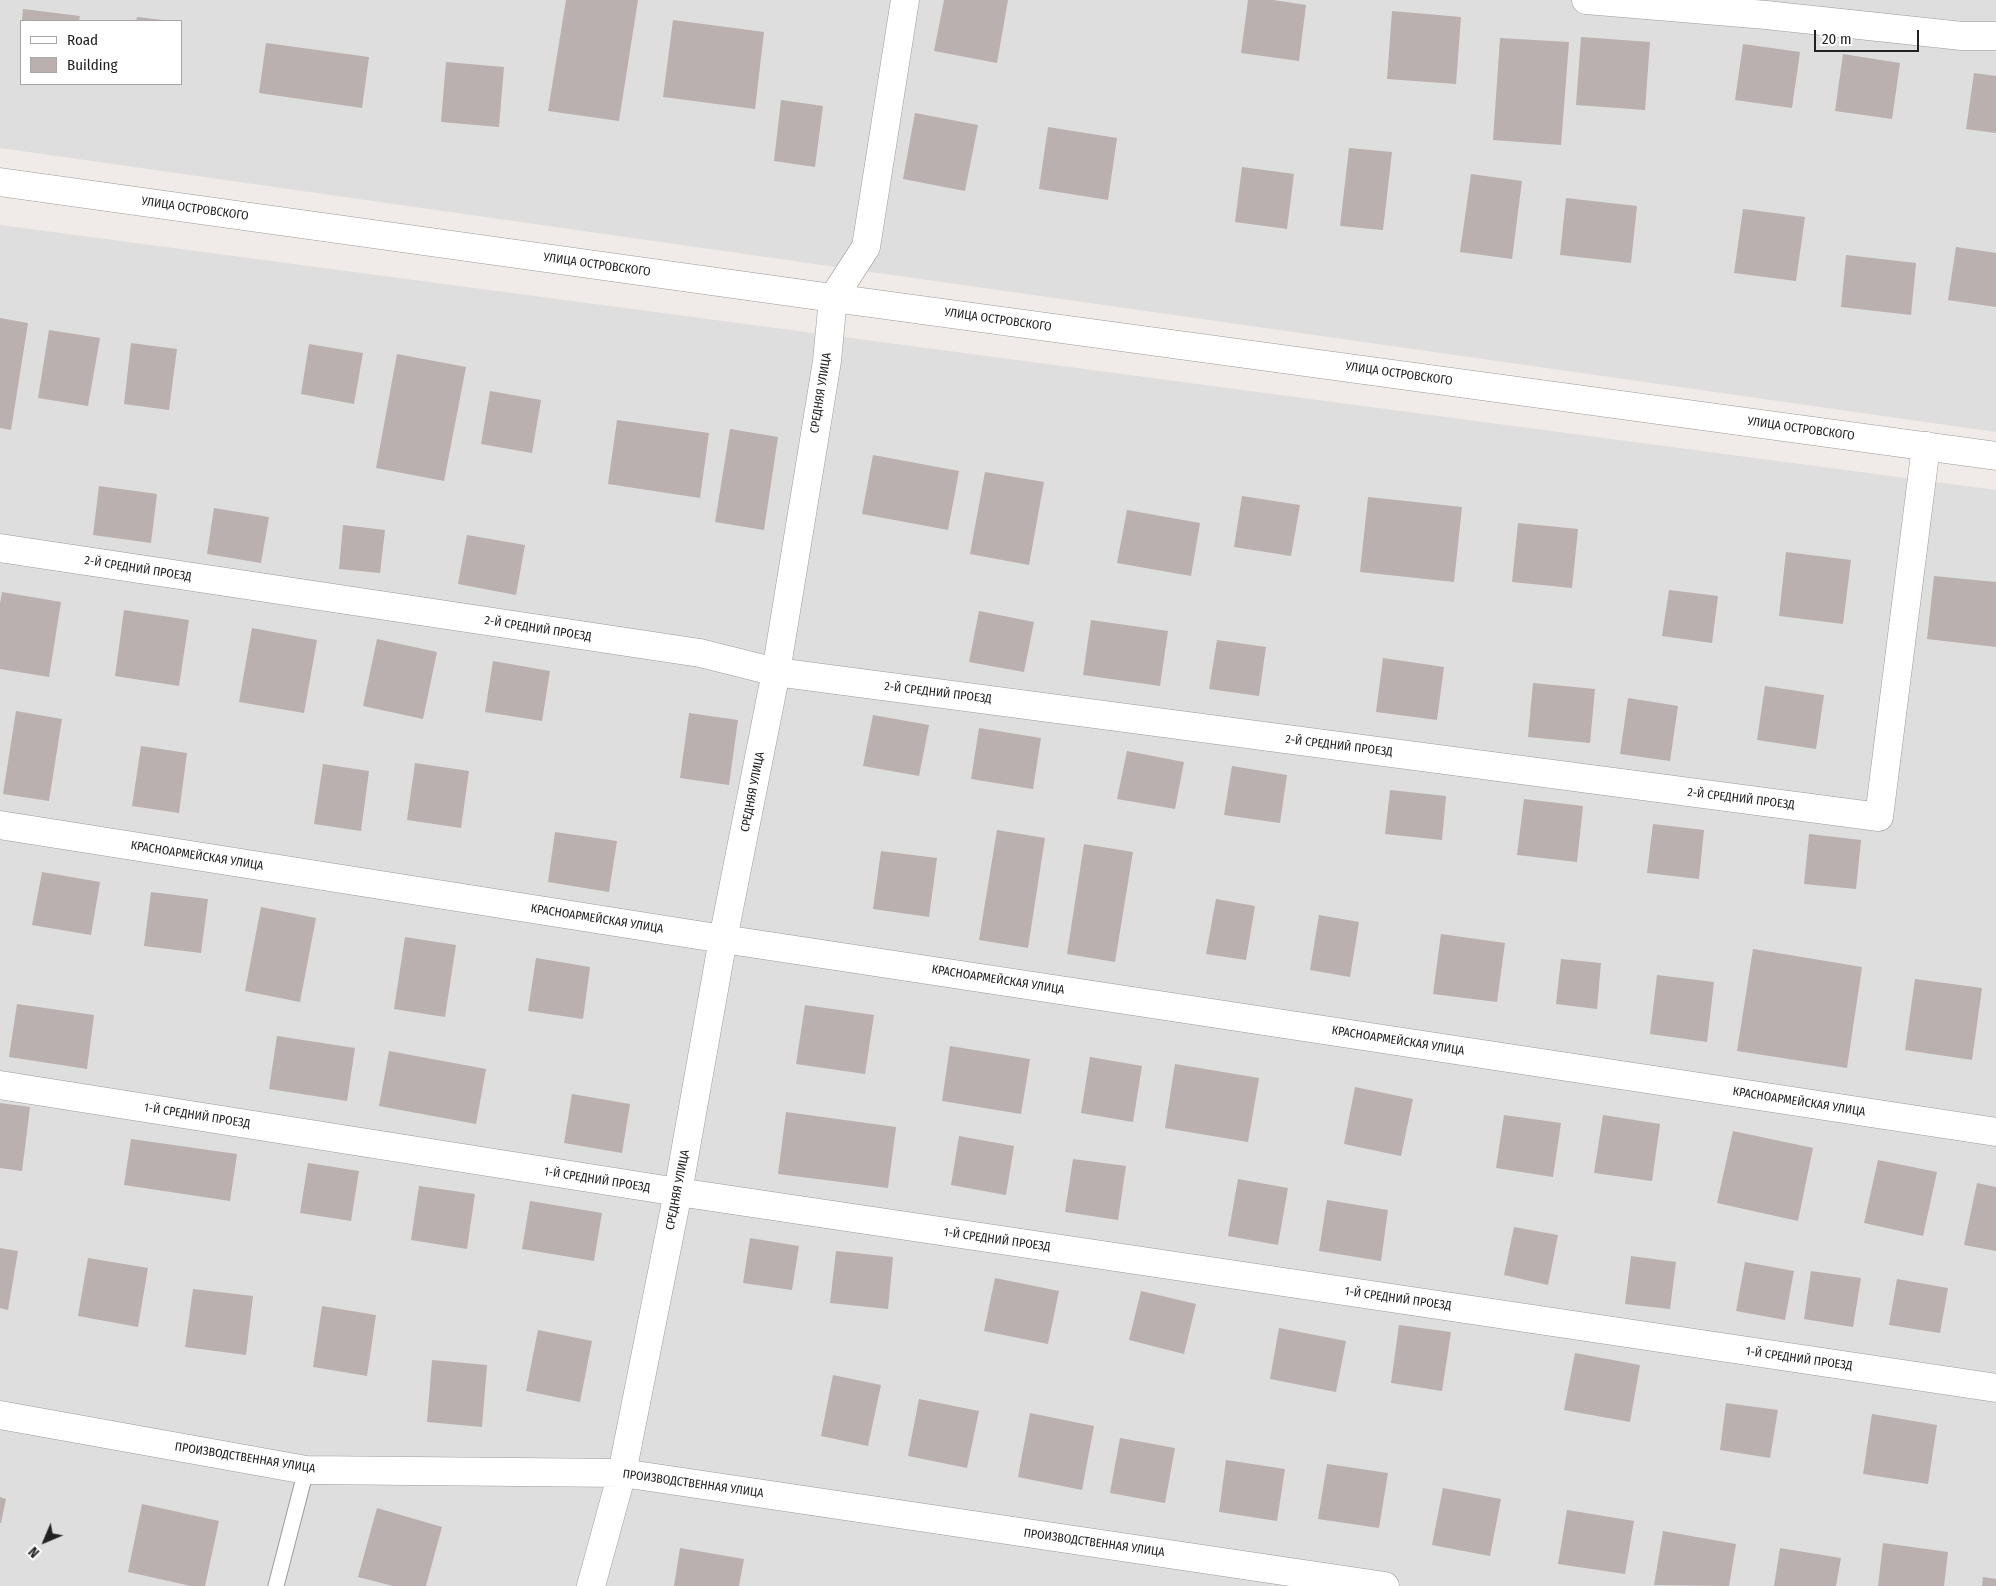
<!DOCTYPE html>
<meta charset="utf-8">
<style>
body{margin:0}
#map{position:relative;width:1996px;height:1586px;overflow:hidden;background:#f0ebe9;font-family:"Fira Sans Condensed",sans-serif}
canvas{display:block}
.legend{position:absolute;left:20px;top:20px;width:162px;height:65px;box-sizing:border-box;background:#fff;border:1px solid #a6a6a6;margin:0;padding:6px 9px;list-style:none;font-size:15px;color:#212121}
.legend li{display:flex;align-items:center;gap:10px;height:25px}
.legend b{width:25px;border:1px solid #a6a6a6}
.north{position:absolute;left:20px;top:1516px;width:50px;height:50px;-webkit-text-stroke:4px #fff;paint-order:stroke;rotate:225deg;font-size:14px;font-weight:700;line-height:20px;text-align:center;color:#212121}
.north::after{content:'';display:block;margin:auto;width:18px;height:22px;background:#212121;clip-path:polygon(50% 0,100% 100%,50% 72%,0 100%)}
.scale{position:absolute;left:1814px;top:30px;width:105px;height:22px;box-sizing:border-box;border:2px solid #212121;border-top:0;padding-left:6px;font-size:15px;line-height:18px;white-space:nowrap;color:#212121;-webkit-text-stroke:4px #fff;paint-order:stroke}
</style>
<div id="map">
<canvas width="1996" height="1586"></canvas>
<ul class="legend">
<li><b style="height:6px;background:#fff"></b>Road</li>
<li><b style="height:14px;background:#bab0af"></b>Building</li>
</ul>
<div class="north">N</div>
<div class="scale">20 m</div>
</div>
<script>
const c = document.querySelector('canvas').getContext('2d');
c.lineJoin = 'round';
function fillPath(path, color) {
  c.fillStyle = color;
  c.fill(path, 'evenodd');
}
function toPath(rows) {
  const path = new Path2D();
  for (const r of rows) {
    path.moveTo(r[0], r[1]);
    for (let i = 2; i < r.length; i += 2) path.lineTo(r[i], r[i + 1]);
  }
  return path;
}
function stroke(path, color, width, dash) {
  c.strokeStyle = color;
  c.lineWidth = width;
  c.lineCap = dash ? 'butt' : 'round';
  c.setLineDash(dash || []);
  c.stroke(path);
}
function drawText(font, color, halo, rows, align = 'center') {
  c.font = font + ' "Fira Sans Condensed",sans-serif';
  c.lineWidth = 4;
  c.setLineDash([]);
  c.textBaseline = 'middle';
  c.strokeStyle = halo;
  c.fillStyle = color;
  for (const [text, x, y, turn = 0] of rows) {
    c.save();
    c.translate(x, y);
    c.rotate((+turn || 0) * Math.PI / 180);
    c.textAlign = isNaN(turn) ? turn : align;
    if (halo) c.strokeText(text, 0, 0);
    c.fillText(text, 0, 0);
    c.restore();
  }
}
fillPath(toPath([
 [0,0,1996,0,1996,432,0,148],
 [21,21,181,21,181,84,21,84],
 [0,225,1996,490,1996,1586,0,1586]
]), '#dfdede');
fillPath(toPath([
 [566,0,638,0,619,121,548,111],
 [944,0,1008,0,997,63,934,51],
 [1248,0,1273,0,1306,5,1299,61,1241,53],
 [23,9,80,16,79,21,22,21],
 [1392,11,1461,17,1456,84,1387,79],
 [137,17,163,20,163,21,136,21],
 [673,20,764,32,755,109,663,97],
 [1581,37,1650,42,1645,110,1576,105],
 [1500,38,1569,42,1561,145,1493,140],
 [266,43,369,57,362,108,259,93],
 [1743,44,1800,52,1792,108,1735,100],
 [1843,54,1900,63,1892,119,1835,111],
 [446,62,504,67,499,127,441,122],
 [1974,73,1996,76,1996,133,1966,129],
 [781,100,823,106,815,167,774,161],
 [915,113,978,125,965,191,903,179],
 [1048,127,1117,138,1108,200,1039,189],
 [1349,148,1392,152,1383,230,1340,226],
 [1242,167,1294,174,1287,229,1235,222],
 [1471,174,1522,181,1512,259,1460,252],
 [1566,198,1637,206,1631,263,1560,255],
 [1743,209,1805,217,1796,281,1734,273],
 [1956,247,1996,253,1996,307,1948,300],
 [1846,255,1916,263,1911,315,1841,307],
 [0,318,28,323,11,430,0,428],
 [49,330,100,338,88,406,38,398],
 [131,343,177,349,169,410,124,404],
 [309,344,363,353,354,404,301,394],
 [397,354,466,367,444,481,376,468],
 [490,391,541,400,532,453,481,444],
 [617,420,709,433,700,498,608,484],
 [730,429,778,437,764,530,715,522],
 [873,455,959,471,948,530,862,514],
 [985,472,1044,482,1029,565,970,554],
 [99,486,157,494,151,543,93,535],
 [1242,496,1300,505,1291,556,1234,547],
 [1368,497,1462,507,1454,582,1360,572],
 [214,508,269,517,261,563,207,554],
 [1127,510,1200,523,1191,576,1117,563],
 [1518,523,1578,529,1572,588,1512,582],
 [343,525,385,530,380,573,339,569],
 [467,535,525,545,516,595,458,584],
 [1786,552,1851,560,1843,624,1779,616],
 [1934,576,1996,582,1996,647,1927,639],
 [1669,590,1718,596,1712,643,1662,636],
 [2,592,61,602,49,677,0,669,0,603],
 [124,610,189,620,179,686,115,676],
 [979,611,1034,622,1024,672,969,662],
 [1091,620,1168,631,1160,686,1083,675],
 [252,628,317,640,304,713,239,702],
 [377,639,437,652,423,719,363,706],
 [1217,640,1266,647,1259,696,1209,689],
 [1383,658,1444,667,1437,720,1376,712],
 [493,661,550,671,542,721,485,712],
 [1533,683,1595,689,1590,743,1528,737],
 [1765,686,1824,695,1816,749,1757,740],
 [1628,698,1678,706,1670,761,1620,754],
 [16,711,62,719,49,801,3,794],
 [689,713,738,720,729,785,680,778],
 [873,715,929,725,919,776,863,766],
 [979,728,1041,738,1033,789,971,779],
 [141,746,187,753,179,813,132,806],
 [1127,751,1184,762,1175,809,1117,799],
 [415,763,469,771,461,828,407,820],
 [323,764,369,771,361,831,314,824],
 [1232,766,1287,775,1280,823,1224,815],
 [1390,790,1446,796,1442,840,1385,834],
 [1524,799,1583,806,1577,862,1517,855],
 [1653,824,1704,830,1699,879,1647,873],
 [997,830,1045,838,1028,948,979,940],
 [555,832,617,841,609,892,548,882],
 [1809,834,1861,840,1856,889,1804,884],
 [1084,844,1133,852,1115,962,1067,954],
 [881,851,937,858,929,917,873,909],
 [42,872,100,882,91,935,32,925],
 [151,892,208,899,201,953,144,946],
 [1216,899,1255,906,1246,960,1206,954],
 [261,907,316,918,300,1002,245,991],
 [1319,915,1359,922,1350,977,1310,970],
 [1441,934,1505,943,1497,1002,1433,994],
 [405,937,456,945,445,1017,394,1009],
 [1753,949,1862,967,1847,1068,1737,1051],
 [536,958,590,967,583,1019,528,1011],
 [1561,959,1601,963,1597,1009,1556,1004],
 [1657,975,1714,982,1707,1042,1650,1034],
 [1915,979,1982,988,1972,1060,1905,1050],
 [17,1004,94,1015,87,1069,9,1057],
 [805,1005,874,1015,865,1074,796,1064],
 [277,1036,355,1048,347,1101,269,1089],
 [950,1046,1030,1059,1021,1114,942,1101],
 [389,1051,486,1069,476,1124,379,1106],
 [1090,1057,1142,1066,1133,1122,1081,1113],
 [1175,1064,1259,1078,1248,1142,1165,1128],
 [1355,1087,1413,1099,1401,1156,1344,1144],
 [572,1094,630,1104,622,1153,564,1143],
 [0,1103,30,1107,22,1171,0,1168],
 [786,1112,896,1127,888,1188,778,1174],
 [1504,1115,1561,1123,1553,1177,1496,1168],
 [1603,1115,1660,1124,1652,1181,1594,1173],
 [1733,1131,1813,1148,1798,1221,1717,1203],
 [959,1136,1014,1146,1006,1195,951,1185],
 [131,1139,237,1154,230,1201,124,1185],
 [1073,1159,1126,1166,1118,1220,1065,1212],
 [1878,1160,1937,1172,1923,1236,1864,1223],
 [308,1163,359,1171,351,1221,300,1213],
 [1238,1179,1288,1188,1278,1245,1228,1236],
 [1977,1183,1996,1187,1996,1251,1964,1245],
 [419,1186,475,1194,467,1249,411,1240],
 [1327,1200,1388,1210,1381,1261,1319,1251],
 [530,1201,602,1213,594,1261,522,1249],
 [1514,1227,1558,1235,1548,1285,1504,1275],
 [750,1238,799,1246,792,1290,743,1283],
 [0,1248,18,1251,8,1310,0,1308],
 [836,1251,893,1257,888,1309,830,1303],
 [1631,1256,1676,1262,1670,1309,1625,1304],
 [88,1258,148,1268,138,1327,78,1316],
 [1745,1262,1794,1271,1785,1320,1736,1311],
 [1811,1271,1861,1278,1853,1327,1804,1319],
 [995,1278,1059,1291,1048,1344,984,1331],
 [1897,1279,1948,1288,1940,1333,1889,1325],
 [193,1289,253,1296,246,1355,185,1347],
 [1141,1291,1196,1304,1184,1354,1129,1340],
 [322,1306,376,1315,367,1376,313,1367],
 [1399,1325,1451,1332,1442,1391,1391,1383],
 [1279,1328,1346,1341,1336,1392,1270,1379],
 [538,1330,592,1341,580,1402,526,1391],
 [1575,1353,1640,1365,1630,1422,1564,1410],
 [432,1360,487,1365,482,1427,427,1422],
 [833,1375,881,1385,868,1446,821,1436],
 [919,1399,979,1411,967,1468,908,1456],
 [1726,1403,1778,1410,1770,1458,1720,1450],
 [1030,1413,1094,1426,1082,1490,1018,1477],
 [1872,1414,1937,1425,1928,1484,1863,1474],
 [1120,1438,1175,1448,1165,1503,1110,1493],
 [1226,1460,1285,1469,1277,1521,1219,1512],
 [1327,1464,1388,1473,1379,1528,1318,1519],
 [1443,1488,1501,1499,1490,1556,1432,1545],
 [0,1497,6,1499,1,1523,0,1523],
 [142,1504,219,1521,205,1586,191,1586,128,1572],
 [377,1508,442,1527,426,1586,393,1586,358,1577],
 [1567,1510,1634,1521,1625,1574,1558,1564],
 [1663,1531,1736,1544,1729,1586,1654,1585],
 [1883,1543,1948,1552,1944,1586,1878,1586],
 [680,1548,744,1559,739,1586,674,1586],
 [1780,1548,1841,1558,1836,1586,1774,1586],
 [1983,1577,1996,1579,1996,1586,1982,1586]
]), '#bab0af');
const service = toPath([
 [276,1586,306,1470]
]);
const minor = toPath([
 [1586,0,1766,15,1962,36,1996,36],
 [0,548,700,653,776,672,1879,817,1926,446],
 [0,825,723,939,1996,1132],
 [0,1085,678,1192,1996,1388],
 [0,1415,306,1470,622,1473,1385,1586],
 [591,1586,622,1473,678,1192,723,939,776,672,827,361,833,298,866,247,905,0]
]);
const tertiary = toPath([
 [0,182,833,298,1996,456]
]);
stroke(service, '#9b9b9b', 17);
stroke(minor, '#9b9b9b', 29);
stroke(tertiary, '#9b9b9b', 29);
stroke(service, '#fff', 15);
stroke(minor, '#fff', 28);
stroke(tertiary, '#fff', 28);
drawText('12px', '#212121', '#fff', [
 ["УЛИЦА ОСТРОВСКОГО",195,209,8],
 ["УЛИЦА ОСТРОВСКОГО",597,265,8],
 ["УЛИЦА ОСТРОВСКОГО",998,320,8],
 ["УЛИЦА ОСТРОВСКОГО",1399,374,8],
 ["СРЕДНЯЯ УЛИЦА",821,393,-81],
 ["УЛИЦА ОСТРОВСКОГО",1801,429,8],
 ["2-Й СРЕДНИЙ ПРОЕЗД",138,569,9],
 ["2-Й СРЕДНИЙ ПРОЕЗД",538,629,9],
 ["2-Й СРЕДНИЙ ПРОЕЗД",938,693,7],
 ["2-Й СРЕДНИЙ ПРОЕЗД",1339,746,7],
 ["СРЕДНЯЯ УЛИЦА",753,792,-79],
 ["2-Й СРЕДНИЙ ПРОЕЗД",1741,799,7],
 ["КРАСНОАРМЕЙСКАЯ УЛИЦА",197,856,9],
 ["КРАСНОАРМЕЙСКАЯ УЛИЦА",597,919,9],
 ["КРАСНОАРМЕЙСКАЯ УЛИЦА",998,980,9],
 ["КРАСНОАРМЕЙСКАЯ УЛИЦА",1398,1041,9],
 ["КРАСНОАРМЕЙСКАЯ УЛИЦА",1799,1102,9],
 ["1-Й СРЕДНИЙ ПРОЕЗД",197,1116,9],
 ["1-Й СРЕДНИЙ ПРОЕЗД",597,1180,9],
 ["СРЕДНЯЯ УЛИЦА",678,1190,-79],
 ["1-Й СРЕДНИЙ ПРОЕЗД",997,1240,8],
 ["1-Й СРЕДНИЙ ПРОЕЗД",1398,1299,8],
 ["1-Й СРЕДНИЙ ПРОЕЗД",1799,1359,8],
 ["ПРОИЗВОДСТВЕННАЯ УЛИЦА",245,1458,9],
 ["ПРОИЗВОДСТВЕННАЯ УЛИЦА",693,1484,8],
 ["ПРОИЗВОДСТВЕННАЯ УЛИЦА",1094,1543,8]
]);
</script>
